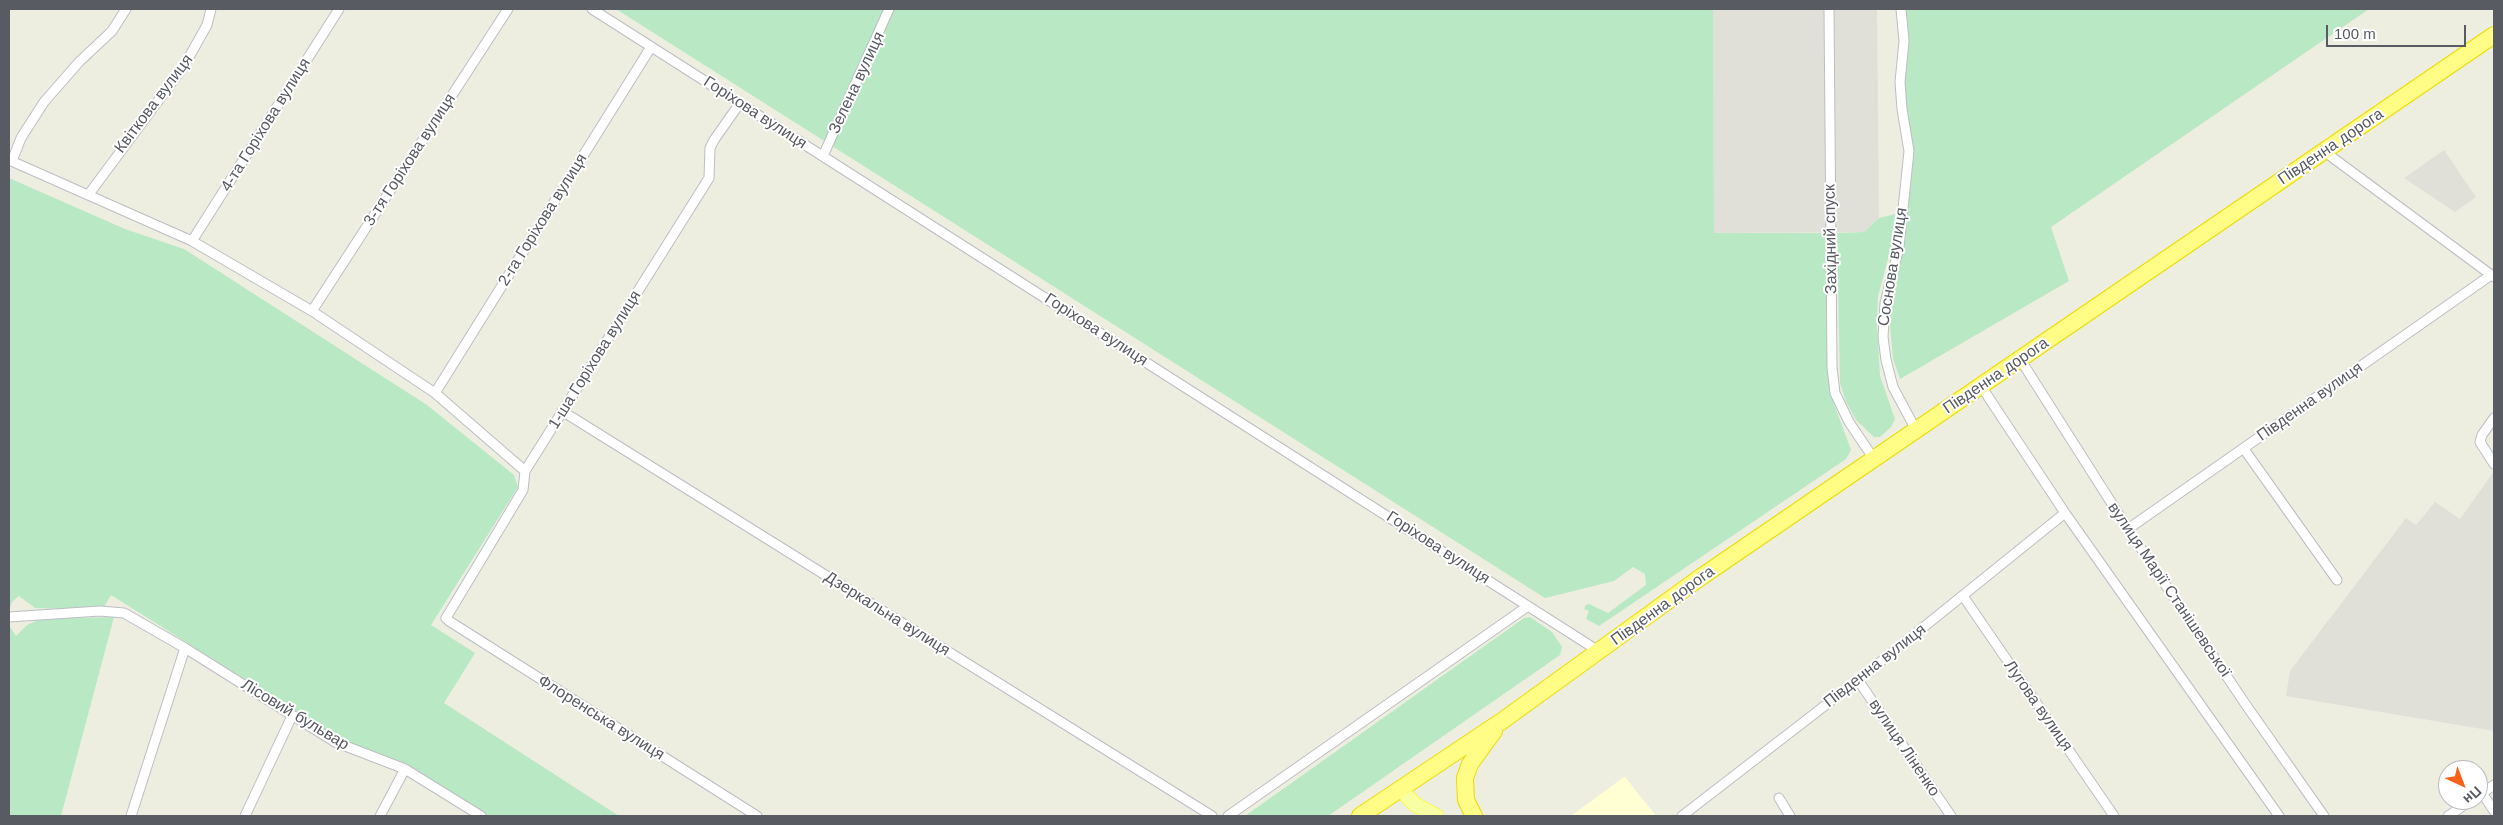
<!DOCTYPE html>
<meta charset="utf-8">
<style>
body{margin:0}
#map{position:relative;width:2503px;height:825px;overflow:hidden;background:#edeee0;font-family:Helvetica,sans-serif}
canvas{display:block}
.frame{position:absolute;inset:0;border:10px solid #595b63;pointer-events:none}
.north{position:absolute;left:2438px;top:760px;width:50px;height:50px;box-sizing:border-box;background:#fff;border:1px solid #bdbdc1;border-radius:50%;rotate:137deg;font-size:14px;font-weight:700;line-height:20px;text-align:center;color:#595b63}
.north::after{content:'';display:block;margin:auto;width:18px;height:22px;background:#fa6119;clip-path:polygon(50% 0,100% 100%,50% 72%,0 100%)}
.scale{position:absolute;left:2326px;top:25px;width:140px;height:22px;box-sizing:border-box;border:2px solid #595b63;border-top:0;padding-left:6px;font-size:15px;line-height:18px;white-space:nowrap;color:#595b63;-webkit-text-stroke:4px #fff;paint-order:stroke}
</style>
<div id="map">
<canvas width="2503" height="825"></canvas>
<div class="frame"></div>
<div class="north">Пн</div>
<div class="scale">100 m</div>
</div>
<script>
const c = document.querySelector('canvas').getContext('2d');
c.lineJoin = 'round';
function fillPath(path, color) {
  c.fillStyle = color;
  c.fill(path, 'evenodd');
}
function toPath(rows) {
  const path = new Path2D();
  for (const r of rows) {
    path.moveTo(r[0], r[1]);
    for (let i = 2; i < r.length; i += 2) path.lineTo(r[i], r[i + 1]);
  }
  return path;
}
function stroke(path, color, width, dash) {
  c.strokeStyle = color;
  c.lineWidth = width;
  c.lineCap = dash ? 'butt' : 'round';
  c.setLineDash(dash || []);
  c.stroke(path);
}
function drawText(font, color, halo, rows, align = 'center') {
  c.font = font + ' Helvetica,sans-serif';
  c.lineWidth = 4;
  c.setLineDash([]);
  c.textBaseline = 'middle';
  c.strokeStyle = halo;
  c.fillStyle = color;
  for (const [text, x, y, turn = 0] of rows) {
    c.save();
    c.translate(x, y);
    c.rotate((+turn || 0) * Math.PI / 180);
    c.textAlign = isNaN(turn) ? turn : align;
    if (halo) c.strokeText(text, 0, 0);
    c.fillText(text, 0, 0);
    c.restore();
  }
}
fillPath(toPath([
 [1625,777,1656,816,1571,816,1624,777]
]), '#ffffd3');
fillPath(toPath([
 [1713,9,1877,9,1879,218,1864,232,1714,233],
 [2444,150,2476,197,2455,212,2404,178],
 [2494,471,2494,731,2286,696,2290,671,2406,518,2416,525,2435,502,2460,519]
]), '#e1e0d8');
fillPath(toPath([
 [616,9,1713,9,1714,233,1825,233,1830,393,1851,450,1846,459,1599,626,1586,619,1589,611,1584,609,1586,605,1589,604,1608,613,1646,585,1645,574,1633,567,1614,581,1545,598],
 [1900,9,2369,9,2051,227,2069,281,1900,379,1893,359,1889,315,1904,247,1914,153,1902,90],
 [9,178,125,229,184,249,427,405,514,475,518,487,431,625,475,653,444,703,619,816,487,816,407,766,342,740,111,595,102,610,35,608,19,596,12,602,9,610],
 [1895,214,1891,248,1878,296,1877,327,1880,376,1895,419,1891,427,1880,437,1874,437,1856,420,1846,402,1840,383,1837,233,1864,232,1879,218],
 [114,617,61,816,9,816,9,625,16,636,27,625,41,619],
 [1530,617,1552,632,1562,647,1560,655,1328,816,1245,816,1524,618]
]), '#b9e8c4');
const street = toPath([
 [592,9,1600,652],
 [1829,9,1832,367,1835,393,1849,422,1874,459],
 [1901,9,1904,41,1900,82,1902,109,1909,151,1899,247,1885,303,1883,337,1886,360,1893,387,1916,430],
 [740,103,714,140,710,148,709,178,525,471,523,490,446,618,449,621,757,816],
 [2325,152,2494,277],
 [823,156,889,9],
 [9,160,192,241,312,311,435,393,525,471],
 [12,161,21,138,44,102,79,62,112,31,126,9],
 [89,194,184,66,207,25,211,9],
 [192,241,339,9],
 [312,311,508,9],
 [2020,359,2128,529,2246,705,2324,816],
 [1981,386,2065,513,2279,816],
 [435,393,651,47],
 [562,411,1212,816],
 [2494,418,2482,435,2480,442,2494,464],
 [2244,449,2337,580],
 [2128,529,2491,275],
 [1963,596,2114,816],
 [9,617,100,611,124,613,185,648,335,742,405,769,481,816],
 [1858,680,1951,816],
 [2482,793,2494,811],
 [2478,796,2494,785],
 [1779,798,1790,816],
 [131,816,185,648],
 [245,816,292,716],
 [380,816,405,769],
 [1228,816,1528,606],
 [1682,816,1858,680,2065,513],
 [2448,816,2472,800]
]);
const primary = toPath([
 [1400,789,1416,805,1436,816]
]);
const highway = toPath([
 [1360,816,1502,721,1701,577,2494,35],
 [1474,816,1466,800,1465,778,1470,764,1494,731]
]);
stroke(street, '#bdbec5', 11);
stroke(primary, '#fff847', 16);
stroke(highway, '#eddc00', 18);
stroke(street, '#fff', 9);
stroke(primary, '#f8ffa3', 14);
stroke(highway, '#fffd85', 16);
drawText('16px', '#595b63', '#fff', [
 ["Зелена вулиця",857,83,-65],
 ["Квіткова вулиця",154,104,-53],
 ["Горіхова вулиця",755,113,33],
 ["4-та Горіхова вулиця",266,125,-58],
 ["Південна дорога",2331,147,-34],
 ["3-тя Горіхова вулиця",410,160,-57],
 ["2-га Горіхова вулиця",543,220,-58],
 ["Західний спуск",1831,239,-91],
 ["Соснова вулиця",1893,267,-81],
 ["Горіхова вулиця",1096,330,33],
 ["1-ша Горіхова вулиця",595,360,-58],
 ["Південна дорога",1996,376,-34],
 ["Південна вулиця",2310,402,-35],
 ["Горіхова вулиця",1438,548,33],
 ["вулиця Марії Станішевської",2169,590,56],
 ["Південна дорога",1663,606,-36],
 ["Дзеркальна вулиця",887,614,32],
 ["Південна вулиця",1875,666,-38],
 ["Лугова вулиця",2038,706,55],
 ["Лісовий бульвар",295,715,31],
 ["Флоренська вулиця",601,718,32],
 ["вулиця Ліненко",1904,748,56]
]);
</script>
